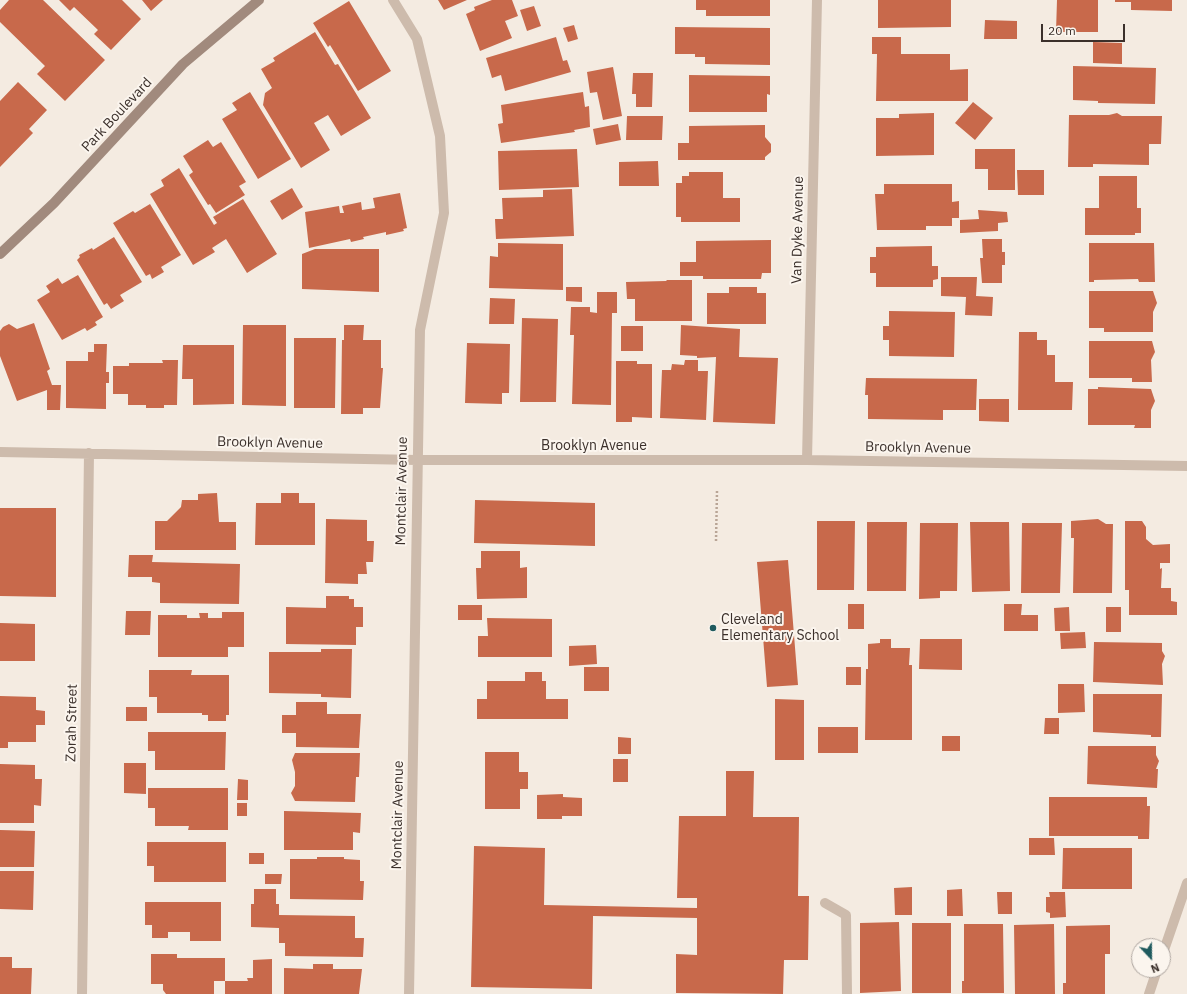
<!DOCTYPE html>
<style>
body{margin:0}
#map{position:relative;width:1187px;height:994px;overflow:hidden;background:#f4ebe1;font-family:"IBM Plex Sans",sans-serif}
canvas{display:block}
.north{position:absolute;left:1131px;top:938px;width:40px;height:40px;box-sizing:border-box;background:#fbf5ee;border:1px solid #aea6a0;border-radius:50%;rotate:158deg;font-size:11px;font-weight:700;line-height:16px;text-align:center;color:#3b302b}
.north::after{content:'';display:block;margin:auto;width:14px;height:18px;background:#1f5a5e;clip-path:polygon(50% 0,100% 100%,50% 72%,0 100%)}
.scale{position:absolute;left:1041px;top:24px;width:84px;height:18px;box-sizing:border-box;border:2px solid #3b302b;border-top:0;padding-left:5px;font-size:12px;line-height:14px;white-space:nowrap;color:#3b302b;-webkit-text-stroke:3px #fbf5ee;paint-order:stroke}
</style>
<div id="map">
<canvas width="1187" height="994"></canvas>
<div class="north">N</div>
<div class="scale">20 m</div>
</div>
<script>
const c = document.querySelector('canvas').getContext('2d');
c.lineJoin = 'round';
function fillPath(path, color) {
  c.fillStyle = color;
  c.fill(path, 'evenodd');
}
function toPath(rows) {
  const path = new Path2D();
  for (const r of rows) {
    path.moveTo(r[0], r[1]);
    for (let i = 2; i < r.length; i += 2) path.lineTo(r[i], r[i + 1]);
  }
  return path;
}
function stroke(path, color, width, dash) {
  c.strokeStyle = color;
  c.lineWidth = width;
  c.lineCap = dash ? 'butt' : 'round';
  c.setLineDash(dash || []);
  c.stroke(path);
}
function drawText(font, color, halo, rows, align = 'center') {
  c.font = font + ' "IBM Plex Sans",sans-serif';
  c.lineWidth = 4;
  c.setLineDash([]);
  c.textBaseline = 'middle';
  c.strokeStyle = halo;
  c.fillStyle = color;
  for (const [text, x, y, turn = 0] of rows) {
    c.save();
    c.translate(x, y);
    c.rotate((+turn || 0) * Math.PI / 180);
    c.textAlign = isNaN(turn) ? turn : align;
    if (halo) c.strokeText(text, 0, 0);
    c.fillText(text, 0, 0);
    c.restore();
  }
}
fillPath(toPath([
 [9,0,43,0,105,60,65,101,37,74,45,66,0,22,0,10],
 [59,0,122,0,141,19,111,50,94,34,98,30,74,7,70,11],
 [142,0,163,0,151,11],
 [438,0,467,0,444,10],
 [492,0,512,0,518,16,505,21,512,38,480,51,466,14,475,10,474,7],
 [696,0,770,0,770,16,706,16,706,10,696,10],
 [878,0,951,0,951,27,878,28],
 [1057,0,1098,0,1098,32,1056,32],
 [1115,0,1172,0,1172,11,1131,10,1131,2,1115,2],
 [349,1,391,71,358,91,330,45,328,47,313,23],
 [534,6,541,26,527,31,520,10],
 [985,20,1017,21,1017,39,984,39],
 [574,25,578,39,568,42,563,28],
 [675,27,770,28,770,65,705,64,705,57,695,57,695,54,675,54],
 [315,32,335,65,338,64,371,118,341,136,328,115,314,123,330,150,301,168,263,105,265,93,272,88,261,69,275,61,273,58],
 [556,37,563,61,567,60,571,72,505,91,501,75,492,78,486,58],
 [872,37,901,37,901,54,950,54,950,70,968,69,968,101,876,101,877,54,872,54],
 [1093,42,1122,43,1122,64,1093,63],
 [1073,66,1156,68,1155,104,1098,103,1098,101,1073,100],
 [613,67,622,116,603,120,597,92,590,93,587,72],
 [633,73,653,73,652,107,636,107,636,94,632,94],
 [689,75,770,76,770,95,767,94,767,112,689,112],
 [18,82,47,110,29,129,33,133,0,167,0,101],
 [250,92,291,159,258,179,222,119,237,110,232,103],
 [583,92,585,107,589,106,590,127,574,130,575,132,501,143,498,124,503,123,501,105],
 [973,102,993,118,975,140,955,123],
 [934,113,934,155,876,156,876,118,899,118,899,114],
 [1117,113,1122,116,1162,116,1161,144,1149,144,1149,165,1093,164,1093,167,1068,167,1069,115,1109,115],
 [627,116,663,116,662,140,626,140],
 [618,124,621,140,596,145,593,129],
 [765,125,765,137,771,144,771,152,765,157,765,160,678,160,678,143,689,143,689,126],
 [208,140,213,147,221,142,246,182,239,186,245,195,216,213,210,204,208,205,189,175,193,172,183,156],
 [577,149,579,187,499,190,498,151],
 [975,149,1015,149,1015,190,988,190,988,169,975,169],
 [658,161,659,186,619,186,619,162],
 [179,168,214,225,217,223,213,217,243,199,277,254,247,273,226,239,212,248,215,252,193,265,150,194,164,186,161,180],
 [1017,170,1044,170,1044,195,1018,195],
 [689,172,723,172,723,198,740,198,740,222,681,222,681,217,676,217,676,183,682,183,682,176,689,176],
 [1099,176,1137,176,1137,208,1141,208,1141,233,1135,233,1135,235,1085,235,1085,208,1099,208],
 [884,184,952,184,952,202,959,201,959,218,952,218,952,226,926,226,926,230,877,230,875,194,884,194],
 [292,188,303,207,282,220,270,201],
 [572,189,574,236,496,239,495,219,503,219,502,198,543,197,543,190],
 [400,193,407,228,403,229,404,231,386,235,386,232,363,237,364,239,351,242,350,239,309,248,305,212,339,206,340,213,344,213,342,206,361,202,362,210,375,208,373,198],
 [150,204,181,255,161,267,164,272,152,279,150,274,146,276,113,223,133,211,135,213],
 [978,210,1007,212,1008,222,998,223,998,231,960,233,960,220,979,219],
 [114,237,142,282,120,295,124,301,111,309,107,303,104,305,77,260,80,257,79,255,92,248,93,250],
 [982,239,1002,239,1002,252,1005,252,1005,265,1002,265,1002,283,982,283,980,258,983,258],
 [771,240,771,273,762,273,761,279,703,279,703,276,680,276,680,262,696,262,696,241],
 [498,243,563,244,563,290,489,288,490,256,498,257],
 [1089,243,1154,243,1155,282,1139,282,1138,279,1094,280,1094,282,1089,282],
 [932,246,932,266,938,266,938,279,933,280,933,287,876,287,876,273,870,273,870,257,876,257,876,247],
 [315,249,379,249,379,292,302,289,302,254],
 [78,275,103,317,95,322,97,325,87,331,85,328,62,340,37,300,50,292,46,286,58,278,62,284],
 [941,277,977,277,976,296,993,297,992,316,965,315,966,297,941,296],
 [667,280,692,280,692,321,635,321,635,299,627,299,626,282,666,281],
 [566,287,582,287,582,302,566,301],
 [729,287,757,287,757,293,766,293,766,324,707,324,707,293,729,293],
 [1089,291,1153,291,1157,303,1153,312,1153,332,1104,332,1104,328,1089,328],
 [597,292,617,292,617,313,612,313,611,405,572,404,574,335,570,335,571,307,590,307,590,312,597,313],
 [490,298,515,299,514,324,489,324],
 [889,311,955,312,954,357,889,356,889,340,883,340,883,326,889,326],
 [522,318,558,319,556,402,520,402],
 [34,323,50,369,47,371,52,385,61,385,60,410,47,410,47,390,17,401,0,356,0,331,3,327,9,324,17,329],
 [243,325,286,325,286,406,242,405],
 [344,325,364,325,363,340,381,340,381,368,383,368,380,408,363,408,363,414,341,414,342,340,344,340],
 [681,325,740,329,739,357,778,358,775,424,713,422,716,357,697,358,697,356,680,355],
 [621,326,643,326,643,351,621,351],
 [1019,332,1037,332,1037,340,1047,340,1047,355,1055,355,1055,382,1073,382,1072,410,1018,410],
 [294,338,336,338,335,408,294,408],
 [1089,341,1152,341,1155,352,1151,360,1152,382,1132,382,1132,378,1089,378],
 [467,343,510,344,509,393,502,393,502,404,465,403],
 [94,344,107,344,106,372,109,372,109,383,106,383,106,409,66,408,66,361,88,361,88,352,94,352],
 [183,345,234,345,234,404,193,405,193,379,182,379],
 [162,360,178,360,177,405,164,405,164,408,146,408,146,405,128,405,128,394,113,394,113,366,129,366,129,363,163,363],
 [685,360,698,360,698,371,708,371,706,420,660,418,662,370,671,370,672,364,684,365],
 [616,361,637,361,637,364,652,364,652,418,632,417,632,422,616,422],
 [866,378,977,379,976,410,943,410,943,420,868,419,868,395,865,395],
 [1098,387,1151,389,1155,401,1151,410,1151,428,1134,428,1135,425,1088,425,1088,389,1098,389],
 [979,399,1009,399,1009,422,979,421],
 [217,493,219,522,236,522,236,550,155,550,155,521,167,521,181,507,182,500,198,500,198,494],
 [281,493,299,493,299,503,315,503,315,545,255,545,256,503,281,503],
 [475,500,595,503,595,546,474,543],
 [0,508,56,508,56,597,0,596],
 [326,519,367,520,367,541,374,541,373,562,366,562,367,574,358,574,358,584,325,583],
 [1098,519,1106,524,1113,524,1112,593,1073,593,1074,538,1071,538,1071,521],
 [817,521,855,521,854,590,817,590],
 [1125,521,1142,521,1146,527,1146,539,1153,545,1170,544,1170,563,1160,563,1160,569,1162,568,1161,588,1171,588,1171,601,1177,602,1177,615,1129,615,1129,590,1125,590],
 [867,522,907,522,906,591,867,591],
 [970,522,1009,522,1010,591,972,592],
 [920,523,958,523,957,591,940,591,940,598,919,599],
 [1022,523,1062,523,1060,593,1021,593],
 [481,551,520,551,520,568,527,567,527,598,477,599,476,568,481,568],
 [129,555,153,555,152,562,240,564,239,604,160,603,160,583,152,582,152,577,128,577],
 [788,560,798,685,767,687,757,562],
 [326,596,349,596,349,599,354,599,354,607,363,607,363,627,356,627,356,645,286,644,286,607,326,608],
 [848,604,864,604,864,629,848,629],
 [1004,604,1022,604,1021,615,1038,615,1038,631,1004,631],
 [458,605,482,605,482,620,458,620],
 [1069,607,1070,631,1055,631,1054,608],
 [1106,607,1121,607,1121,632,1106,632],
 [126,611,151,611,150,635,125,635],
 [222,612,244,612,244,647,228,647,228,657,158,657,158,615,187,615,187,618,200,618,199,613,208,613,208,618,222,618],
 [487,618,552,619,552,657,478,657,478,636,488,636],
 [0,623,35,624,35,661,0,661],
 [1085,632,1086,648,1061,649,1060,633],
 [880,639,891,639,891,648,910,648,909,665,912,665,912,740,865,740,866,669,868,669,868,644,880,643],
 [920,639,962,639,962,670,919,669],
 [1094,642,1162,643,1162,651,1165,656,1162,664,1163,685,1093,682],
 [596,645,597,664,569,666,569,646],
 [321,649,352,649,351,698,321,697,321,694,269,693,269,652,321,652],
 [584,667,609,667,609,691,584,691],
 [846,667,861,667,861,685,846,685],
 [149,670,192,670,191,675,229,675,229,715,226,715,226,721,208,721,208,715,202,715,202,713,157,713,157,697,149,697],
 [525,672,542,672,542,681,546,681,546,699,568,699,568,719,477,719,477,699,487,699,487,681,525,681],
 [1058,684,1084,684,1085,712,1058,713],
 [1093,694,1162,694,1161,737,1151,737,1151,735,1093,732],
 [0,696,36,697,36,710,45,711,45,725,36,725,36,742,8,742,8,748,0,748],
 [775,699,804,700,804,760,775,760],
 [296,702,327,702,327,714,361,714,359,748,296,747,296,733,282,733,282,715,296,715],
 [126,707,147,707,147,721,126,721],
 [1045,718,1059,718,1059,734,1044,734],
 [818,727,858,727,858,753,818,753],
 [148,732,226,732,225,770,155,770,155,751,148,751],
 [942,736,960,736,960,751,942,751],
 [618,737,631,738,631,754,618,754],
 [1088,746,1156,746,1156,755,1159,761,1156,769,1158,769,1157,788,1087,784],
 [485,752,519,752,519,772,528,772,528,789,520,789,520,809,485,809],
 [295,753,360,753,359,777,356,777,355,802,295,801,291,793,295,786,295,772,292,760],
 [613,759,628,759,628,782,613,782],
 [124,763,146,763,146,794,124,793],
 [0,764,35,765,35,779,42,779,41,806,34,805,34,823,0,823],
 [726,771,754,771,753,817,799,817,798,896,809,896,808,960,784,960,783,994,676,993,676,954,697,955,697,918,593,916,592,989,471,987,474,846,545,848,544,905,697,908,697,898,677,898,679,816,726,816],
 [238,779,248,780,248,800,237,800],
 [148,788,228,788,228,830,188,830,189,826,155,826,155,808,148,808],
 [563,794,563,797,582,798,582,816,562,816,562,819,537,819,537,795],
 [1049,797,1147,797,1147,806,1150,806,1149,839,1138,839,1138,836,1049,836],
 [237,803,247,803,247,816,237,816],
 [284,811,361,813,360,833,353,832,353,850,284,850],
 [0,830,35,831,34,867,0,867],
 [1029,838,1054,838,1055,855,1029,855],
 [147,842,226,842,226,882,154,882,154,866,147,866],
 [1063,848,1132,848,1132,889,1062,889],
 [249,853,264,853,264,864,249,864],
 [317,857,344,857,344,859,360,860,360,881,364,881,363,900,290,899,290,859,317,859],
 [0,871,34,871,33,910,0,909],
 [265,874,282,874,281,884,265,884],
 [912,887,912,915,895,915,894,888],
 [254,889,276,889,276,904,279,904,279,915,355,916,355,938,364,938,363,957,285,956,285,943,279,943,279,928,251,927,251,904,254,904],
 [962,889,963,916,947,916,947,890],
 [997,892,1012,892,1012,914,998,914],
 [1049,892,1065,892,1066,917,1050,918,1050,913,1046,912,1046,897,1050,897],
 [145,902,221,902,221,941,190,941,190,932,168,932,168,938,152,938,152,925,145,925],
 [899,922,901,991,860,993,860,923],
 [912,923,951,923,951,993,912,993],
 [964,924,1003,924,1004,993,962,993,962,981,964,981],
 [1054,924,1055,994,1015,994,1014,925],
 [1110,925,1110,954,1105,954,1105,994,1063,994,1063,983,1066,983,1066,926],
 [151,954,177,954,177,958,225,958,225,981,214,981,214,994,166,994,163,990,163,984,151,984],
 [0,957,12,957,12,968,32,968,31,994,0,994],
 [272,959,272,994,225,994,225,981,248,981,247,978,253,978,253,960],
 [313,964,333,964,333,969,362,969,359,994,284,994,284,968,313,969]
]), '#c8694b');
stroke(toPath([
 [716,541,717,491]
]), '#b9a596', 2.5, [2, 2]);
stroke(toPath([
 [825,903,846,915,847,994]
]), '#cdbbac', 10);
stroke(toPath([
 [393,0,417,39,440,136,444,213,420,330,409,994],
 [0,452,417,460,807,460,1187,466],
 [807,460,817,0],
 [1163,953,1187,883],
 [82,994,89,453],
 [1149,994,1157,970]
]), '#cdbbac', 10);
stroke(toPath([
 [0,254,54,203,183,64,259,0]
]), '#a18a7d', 10);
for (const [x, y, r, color] of [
 [713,628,4,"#1f5a5e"]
]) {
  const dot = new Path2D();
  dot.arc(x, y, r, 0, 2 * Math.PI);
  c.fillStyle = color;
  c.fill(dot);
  stroke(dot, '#fbf5ee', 1.5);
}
drawText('14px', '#3b302b', '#fbf5ee', [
 ["Park Boulevard",117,115,-47],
 ["Van Dyke Avenue",798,230,-89],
 ["Brooklyn Avenue",270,443,1],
 ["Brooklyn Avenue",594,446],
 ["Brooklyn Avenue",918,448,1],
 ["Montclair Avenue",402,491,-89],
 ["Zorah Street",72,723,-89],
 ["Montclair Avenue",398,815,-89]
]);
drawText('14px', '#3b302b', '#fbf5ee', [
 ["Cleveland",721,620],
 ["Elementary School",721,636]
], 'left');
</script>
